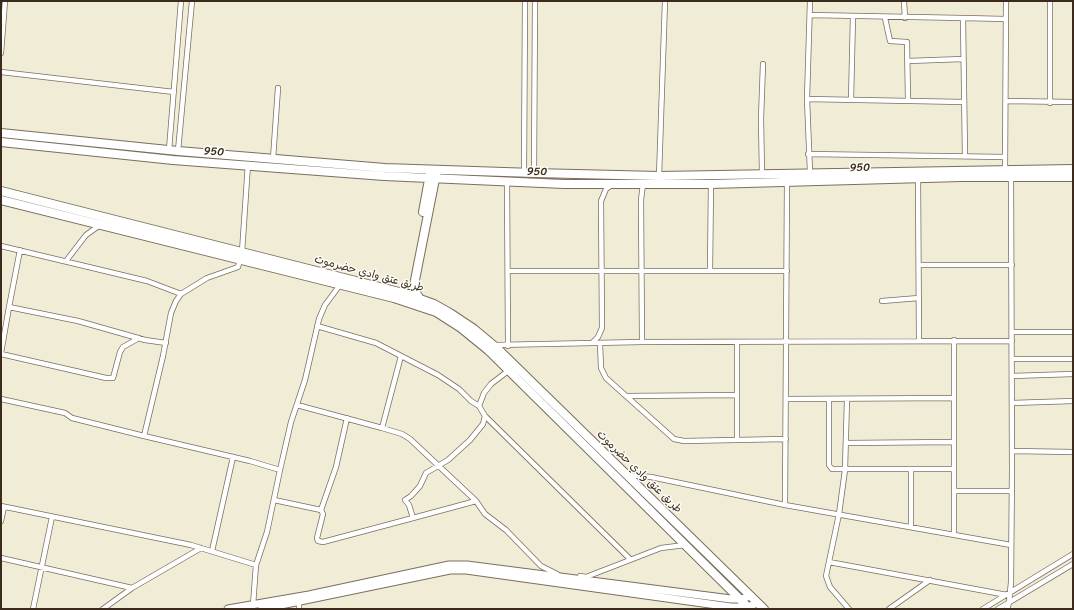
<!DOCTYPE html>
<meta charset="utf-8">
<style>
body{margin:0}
#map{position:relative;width:1074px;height:610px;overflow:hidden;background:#f1ecd5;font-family:Sriracha,sans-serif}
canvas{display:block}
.frame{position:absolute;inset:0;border:2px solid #3b2a1e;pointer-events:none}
</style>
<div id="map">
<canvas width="1074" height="610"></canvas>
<div class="frame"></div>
</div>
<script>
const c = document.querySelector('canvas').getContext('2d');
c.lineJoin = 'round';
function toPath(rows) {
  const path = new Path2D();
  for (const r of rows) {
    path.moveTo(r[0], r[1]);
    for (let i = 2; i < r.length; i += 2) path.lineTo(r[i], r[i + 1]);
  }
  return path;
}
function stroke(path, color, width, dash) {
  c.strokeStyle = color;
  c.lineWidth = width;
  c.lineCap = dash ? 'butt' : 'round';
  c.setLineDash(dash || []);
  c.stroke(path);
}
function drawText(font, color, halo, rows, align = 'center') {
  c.font = font + ' Sriracha,"Playpen Sans Arabic",sans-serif';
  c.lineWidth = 3;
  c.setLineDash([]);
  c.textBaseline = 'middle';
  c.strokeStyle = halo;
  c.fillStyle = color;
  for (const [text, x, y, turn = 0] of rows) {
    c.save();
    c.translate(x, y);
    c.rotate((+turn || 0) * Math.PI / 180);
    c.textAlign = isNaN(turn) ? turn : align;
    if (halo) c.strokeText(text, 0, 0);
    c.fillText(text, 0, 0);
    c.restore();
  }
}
const street = toPath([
 [810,1,807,99,810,172],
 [904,1,905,18],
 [1050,1,1050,103],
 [810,15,963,18],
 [885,18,890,41,907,42,908,101],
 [1,53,5,1],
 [908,61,963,59],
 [1,72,174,92],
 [807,99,964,102],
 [851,100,853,16],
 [1006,101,1073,102],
 [169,150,181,1],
 [178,151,192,1],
 [808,154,1005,157],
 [965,156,963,18,1005,19],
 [273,159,278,88],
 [248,164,242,252,238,267,207,278,181,294,176,301,171,313,163,356,144,436,250,461,280,470],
 [1005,171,1006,1],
 [524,173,525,1],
 [534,173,535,1],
 [762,174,761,119,763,64],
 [659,176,665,1],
 [918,178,919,341],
 [507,181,508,346],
 [1,246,147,281,181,294],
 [20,250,9,307,78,321,145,340,166,343],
 [66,261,86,235,100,225],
 [919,265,1012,265],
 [710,270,711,184],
 [508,271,787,271],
 [882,301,919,298],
 [317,326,376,343,438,375,459,389,471,401,479,406,484,393,491,384,508,371],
 [1012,332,1073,332],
 [954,340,954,535],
 [593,342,598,337,602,328,601,201,606,189,612,185],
 [642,342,641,200,643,184],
 [600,343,601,368,606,378,674,439,684,441,786,439],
 [496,345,642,342,1012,341],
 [1,353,9,307],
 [1,354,106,378,113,378,120,352,123,347,139,338],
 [401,356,382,428,402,434,410,439,476,501,485,514,506,530,541,566,557,574],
 [1012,359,1073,359],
 [1012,376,1073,374],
 [626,396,737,395],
 [1,399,65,413,72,418,144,436],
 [786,399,954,398],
 [847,399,845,470,839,514,826,576,830,587,849,609],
 [829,400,829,465,832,469,954,469],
 [1012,403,1073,401],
 [297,405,382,428],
 [485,416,630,559],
 [737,440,737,342],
 [846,443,954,442],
 [1012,451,1073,452],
 [911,469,911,527],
 [627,475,651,477,785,505,1011,545],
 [954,491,1012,491],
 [274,500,321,510,323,514,317,538,318,541,323,542,413,518,409,505,405,500,411,496,420,486,426,473,448,460,470,440,483,424,485,416,479,406],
 [785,505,787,181],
 [1,506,191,545,256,565,267,532,280,470,291,422,305,380,319,319,325,305,340,285],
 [321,510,336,467,347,418],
 [413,518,476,501],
 [1,521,4,507],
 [212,551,233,457],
 [1,558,132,588],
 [829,562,1007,595],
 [580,576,586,577,661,548,685,545],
 [253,605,256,565],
 [33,609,52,517],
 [103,609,132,588,201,548],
 [299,609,299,603],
 [889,609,930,580],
 [983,609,1073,554],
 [998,609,1073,564],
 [1007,609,1009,603,1011,582,1012,469,1011,176]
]);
const secondary = toPath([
 [228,609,309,595,449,565,467,565,731,599,741,599,751,596],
 [262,609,450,570,466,570,731,607,748,607,757,603]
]);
const primary = toPath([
 [1,133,178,151,385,168,534,173,659,176,1073,169],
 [1,142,173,160,384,176,564,184,711,184,961,177,1073,177],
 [1,191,403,293,434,304,450,313,474,329,498,349,764,609],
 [1,200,394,298,436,312,461,328,488,350,750,609],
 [423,212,430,174],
 [420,299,416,293,414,285,436,174]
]);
stroke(street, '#7b6e5e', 6);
stroke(secondary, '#7b6e5e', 9);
stroke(primary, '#7b6e5e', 10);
stroke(street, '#fff', 4.5);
stroke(secondary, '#fff', 7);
stroke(primary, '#fff', 8);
drawText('11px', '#3b2a1e', '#fdfcf7', [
 ["950",214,152,4],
 ["950",860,168,-1],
 ["950",537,172,2],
 ["طريق عتق وادي حضرموت",369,274,15],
 ["طريق عتق وادي حضرموت",639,472,44]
]);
</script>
